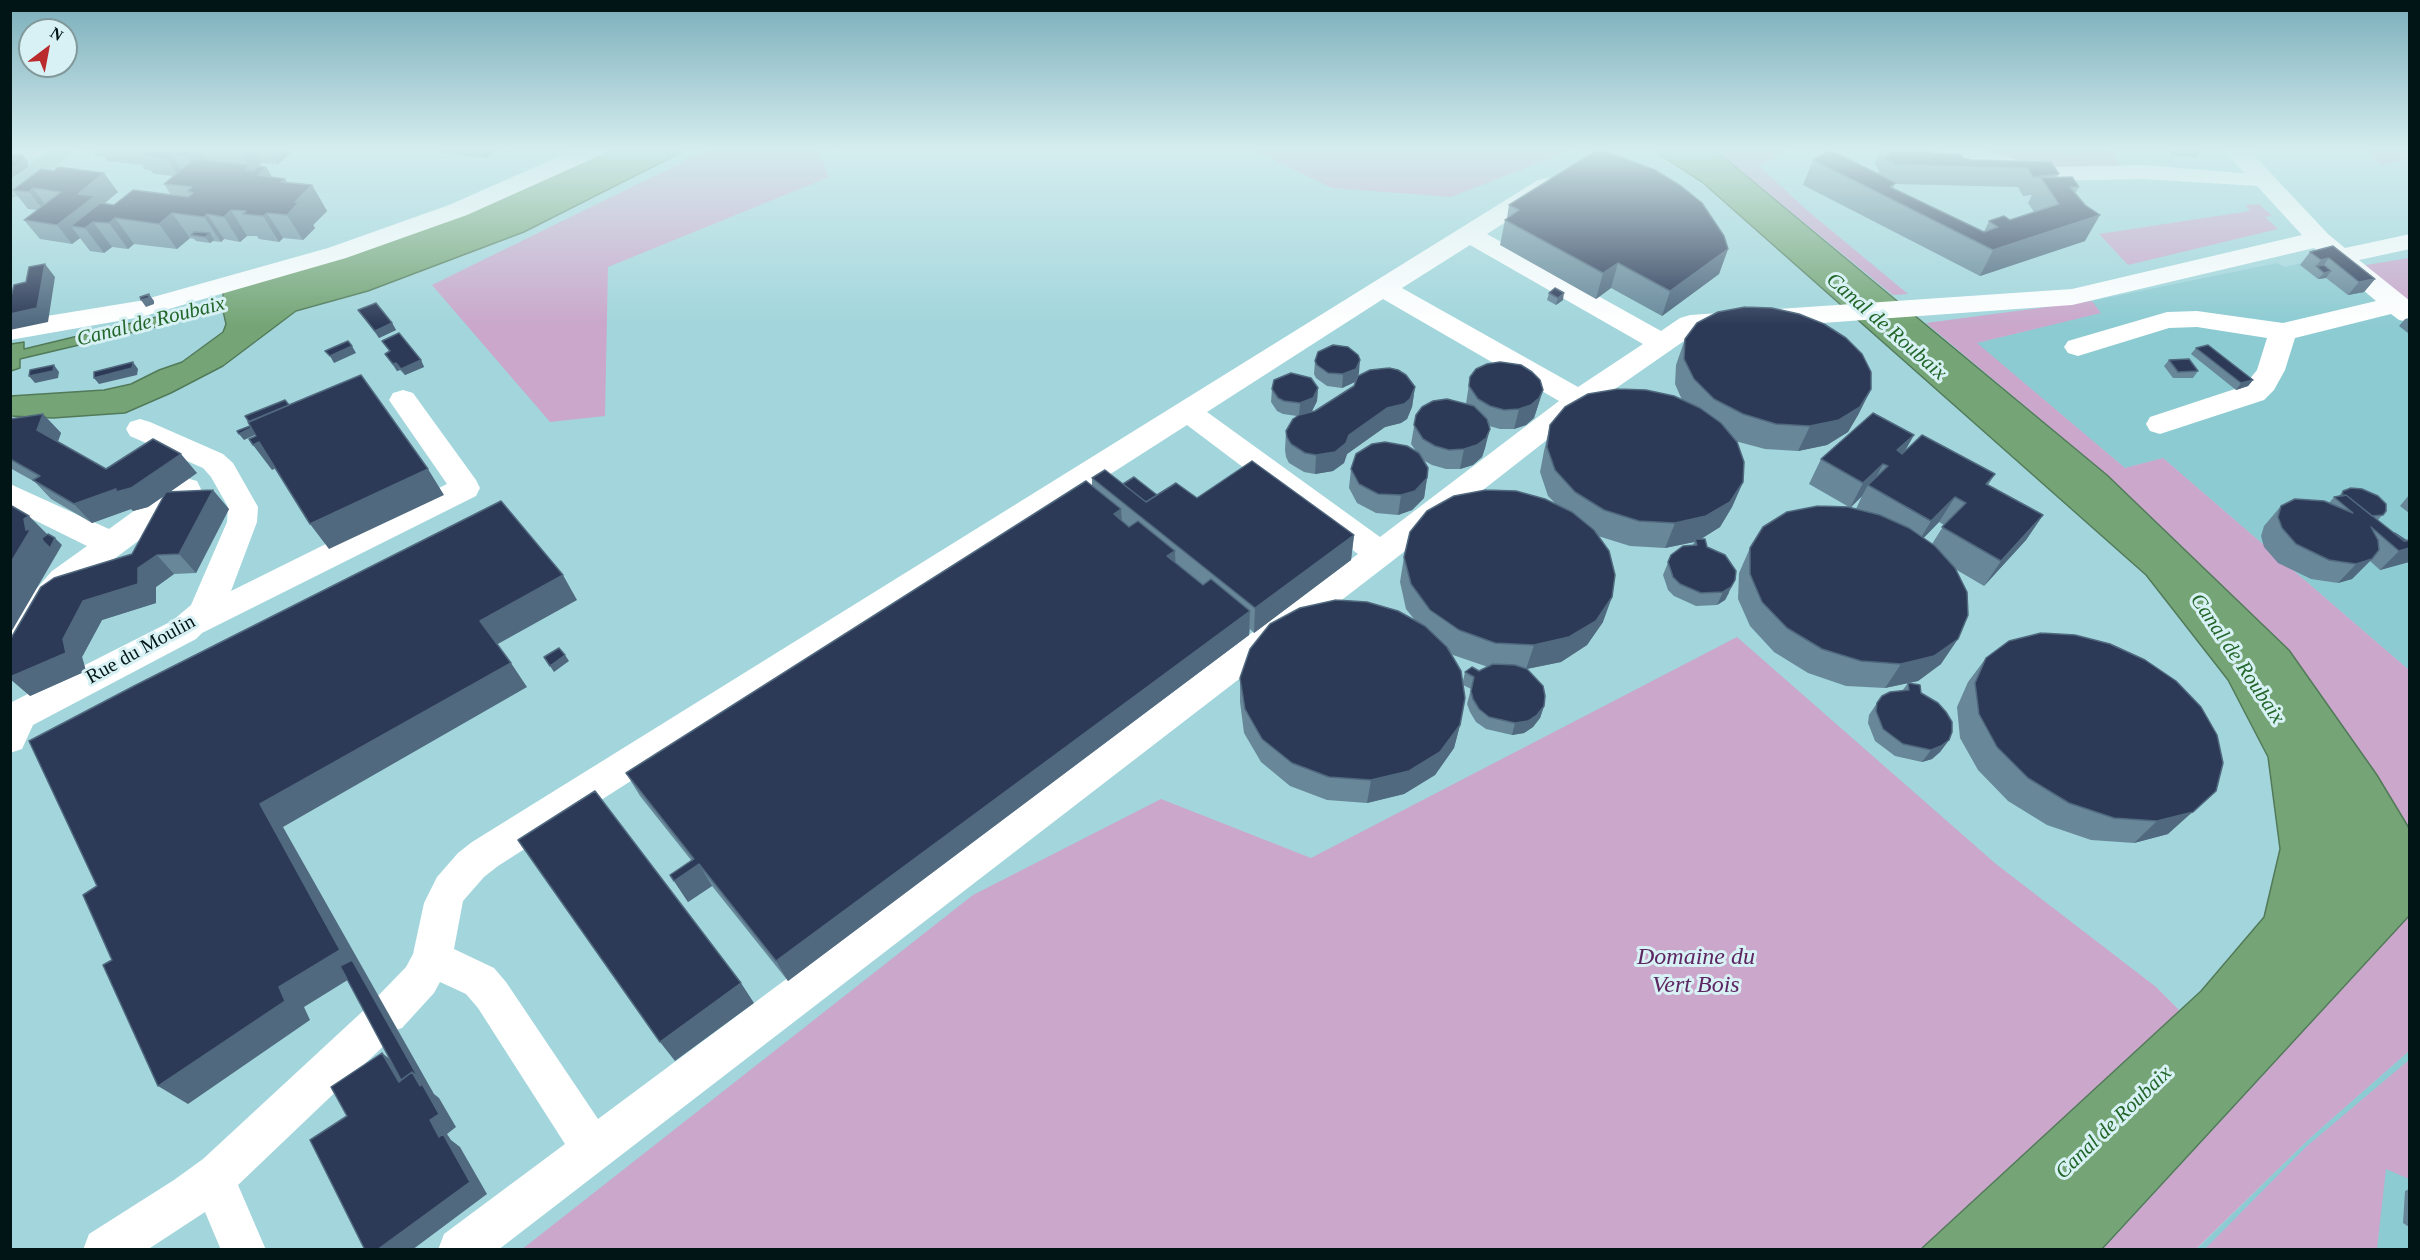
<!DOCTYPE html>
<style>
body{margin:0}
#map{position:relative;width:2420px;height:1260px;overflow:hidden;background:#a2d6dc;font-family:Georgia,serif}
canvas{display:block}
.frame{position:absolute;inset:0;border:12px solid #011416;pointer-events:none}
.north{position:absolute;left:18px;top:18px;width:60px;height:60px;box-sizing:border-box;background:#d8f1f4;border:2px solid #82999b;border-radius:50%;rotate:32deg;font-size:16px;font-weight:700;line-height:24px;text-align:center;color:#011416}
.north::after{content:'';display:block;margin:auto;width:21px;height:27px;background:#ba2b2e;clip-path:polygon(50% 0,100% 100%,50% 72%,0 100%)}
</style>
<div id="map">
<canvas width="2420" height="1260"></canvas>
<div class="frame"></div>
<div class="north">N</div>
</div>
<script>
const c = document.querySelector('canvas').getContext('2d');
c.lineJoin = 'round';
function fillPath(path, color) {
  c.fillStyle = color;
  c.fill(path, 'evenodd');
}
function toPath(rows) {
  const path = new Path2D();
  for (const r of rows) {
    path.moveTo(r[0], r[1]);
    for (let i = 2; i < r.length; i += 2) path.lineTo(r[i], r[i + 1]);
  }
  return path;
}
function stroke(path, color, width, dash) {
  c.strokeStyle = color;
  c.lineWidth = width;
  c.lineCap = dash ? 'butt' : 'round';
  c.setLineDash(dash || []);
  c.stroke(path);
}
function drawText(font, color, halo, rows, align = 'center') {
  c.font = font + ' Georgia,serif';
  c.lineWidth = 6;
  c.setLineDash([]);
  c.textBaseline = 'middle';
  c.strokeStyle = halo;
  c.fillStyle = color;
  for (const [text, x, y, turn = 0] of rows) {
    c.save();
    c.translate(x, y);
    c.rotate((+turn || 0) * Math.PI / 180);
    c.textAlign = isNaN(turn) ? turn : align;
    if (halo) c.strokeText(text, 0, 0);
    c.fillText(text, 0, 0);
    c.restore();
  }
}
fillPath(toPath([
 [2326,257,2409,323,2409,670,2163,458,2125,468,1976,343,2100,313,2092,301,2277,263,2285,267],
 [2409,1051,2409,1249,2196,1250,2310,1138]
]), '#8dcbd2');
fillPath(toPath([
 [709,149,847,149,819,152,829,177,608,267,605,416,550,422,432,285],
 [1250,149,1574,149,1451,197,1332,188],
 [1714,149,1789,149,1759,166,1808,211,1908,294,1893,295],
 [1967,149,2109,149,2123,168,2041,171],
 [2364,149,2409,149,2409,158,2382,166],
 [2259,204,2272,216,2265,217,2278,229,2128,265,2099,234,2250,211,2245,205],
 [2409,258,2409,323,2328,259,2366,265],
 [2092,301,2101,313,1977,343,2125,468,2163,458,2409,670,2409,828,2377,775,2289,650,2107,475,1926,323],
 [1737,637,1996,864,2156,987,2180,1011,1921,1249,521,1250,973,895,1161,799,1311,858],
 [2409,916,2409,1051,2310,1138,2196,1249,2102,1250],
 [2409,1060,2409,1179,2386,1169,2377,1249,2205,1249,2307,1146]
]), '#caa7cb');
const water = toPath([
 [607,149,688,149,524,232,368,291,296,311,223,366,171,393,125,413,53,418,11,416,10,396,104,390,131,384,159,370,182,362,223,332,226,324,223,311,20,359,20,368,11,371,11,344,24,342,24,349,223,301,223,290,553,173,607,149],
 [1651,149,1714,149,2107,475,2289,650,2377,775,2409,828,2409,916,2102,1249,1921,1249,2201,991,2264,917,2280,849,2268,757,2228,680,2146,575,1702,182,1651,149]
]);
fillPath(water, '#75a576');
stroke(water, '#527a59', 1.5);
fillPath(toPath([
 [12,149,70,149,73,152,69,157,61,159,24,156,16,154,12,149],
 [576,149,607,149,603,154,467,215,346,258,141,317,10,340,10,322,139,301,328,248,449,205,576,149],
 [1945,149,1980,149,2043,167,2144,165,2241,173,2244,173,2223,149,2248,149,2328,234,2345,248,2410,234,2410,249,2359,260,2410,301,2410,322,2399,320,2391,314,2295,338,2285,370,2274,390,2264,400,2160,434,2150,431,2146,424,2150,417,2244,386,2257,370,2267,338,2197,327,2169,328,2078,356,2068,353,2064,347,2068,341,2167,312,2197,311,2283,323,2376,301,2314,248,2072,305,1697,332,1589,407,1391,562,498,1250,438,1250,444,1234,565,1144,478,1008,466,994,440,982,434,993,402,1028,396,1030,392,1038,238,1185,266,1250,221,1250,205,1212,147,1250,83,1250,89,1234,174,1180,203,1159,364,1010,371,1007,374,1000,406,967,413,954,424,903,437,877,458,853,472,842,1538,180,1547,178,1556,180,1559,185,1556,190,1487,234,1661,331,1680,318,1690,315,2072,289,2302,235,2257,186,2144,179,2042,181,1948,154,1945,149],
 [1470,245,1643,344,1578,387,1402,288,1470,245],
 [1383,299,1559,401,1380,537,1207,412,1383,299],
 [1187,425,1358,554,598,1119,506,982,494,968,454,949,463,901,484,877,498,866,1187,425],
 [403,390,413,393,476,480,480,488,476,496,202,633,196,639,33,725,22,749,10,753,10,703,172,621,191,605,227,522,228,507,211,477,203,468,130,436,126,429,130,422,140,419,150,422,223,454,233,463,258,507,257,522,231,591,447,484,389,400,393,393,403,390],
 [186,478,197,481,201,489,197,497,74,589,58,607,22,671,10,675,10,632,36,589,52,571,87,546,10,508,10,484,109,529,175,481,186,478]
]), '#fff');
fillPath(toPath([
 [51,149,77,149,19,196,10,198,10,179,51,149]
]), '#83b4b9');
fillPath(toPath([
 [91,149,295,149,278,164,262,163,258,166,266,167,272,177,287,182,312,185,327,211,313,225,315,228,303,240,283,238,279,242,259,239,257,236,247,236,240,242,224,239,221,242,213,241,210,243,196,241,194,239,190,238,177,249,134,244,128,249,112,247,104,253,90,251,80,238,72,244,40,239,24,220,37,210,28,209,13,190,41,169,118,192,104,204,114,205,171,195,164,184,173,176,154,174,150,170,144,169,142,165,107,161,105,157,96,156],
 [435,149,494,149,495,150,486,158,437,153],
 [500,149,519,149,515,153,501,151],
 [1881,149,1929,149,1932,153,1963,158,1971,160,2051,162,2059,174,2057,177,2079,187,2075,194,2085,241,1980,276,1803,185,1813,160,1878,174,1879,171,1875,163],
 [1895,184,2018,187,2023,196,2032,195,2028,203,2034,212,2010,220,1989,221,1984,232,1893,188],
 [2058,149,2082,149,2079,154,2073,154,2070,150,2068,154,2062,154],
 [2166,149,2202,149,2197,157,2172,156],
 [1509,205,1728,249,1719,274,1662,316,1611,288,1596,299,1500,245,1505,220,1507,218],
 [2333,246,2375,279,2364,292,2348,295,2326,278,2318,279,2300,265,2310,252],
 [1549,293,1563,300,1556,305,1547,300],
 [358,310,392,323,396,330,379,338],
 [2409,318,2409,333,2408,333,2399,326,2405,319],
 [1685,339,1871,389,1858,415,1848,432,1827,445,1798,451,1765,449,1735,441,1743,482,1732,507,1720,527,1701,539,1707,547,1729,593,1725,600,1717,605,1696,606,1674,596,1668,590,1663,575,1671,555,1693,545,1694,542,1665,548,1630,546,1598,536,1603,622,1587,645,1561,662,1527,669,1544,706,1540,718,1533,727,1524,733,1512,735,1486,729,1476,722,1470,712,1467,704,1471,689,1463,685,1460,725,1454,748,1435,775,1404,794,1367,803,1327,800,1290,786,1261,762,1244,733,1240,702,1240,678,1414,619,1406,609,1400,582,1404,557,1555,503,1548,496,1540,472,1544,451,1550,425,1682,400,1675,384,1676,365],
 [1451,653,1453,655,1488,667,1479,671,1465,672,1463,681],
 [382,341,421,360,424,367,405,375,400,370,397,371,385,354,390,352],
 [2196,348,2253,380,2248,386,2236,390,2191,354],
 [2169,360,2198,371,2193,378,2173,378,2164,366],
 [1315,361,1359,373,1355,382,1342,388,1327,386,1316,378,1314,374],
 [1470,377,1543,390,1534,418,1526,425,1514,429,1500,429,1489,426,1485,448,1482,457,1473,465,1460,469,1446,469,1432,465,1423,460,1427,478,1424,498,1412,510,1398,515,1376,513,1357,503,1349,488,1351,469,1416,451,1411,444,1416,415,1466,404],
 [1415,387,1412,407,1407,419,1401,423,1385,427,1347,454,1344,463,1333,471,1315,474,1304,472,1289,463,1286,457,1285,450,1286,431,1297,416,1283,414,1277,411,1271,402,1272,389,1318,388,1317,401,1312,411,1306,413],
 [43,414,61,433,57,442,106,469,197,473,170,492,229,509,196,573,174,574,156,587,156,603,102,620,82,657,86,671,30,696,132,554,164,496,148,507,133,511,131,509,92,523,51,499,35,482,10,468,10,419],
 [1904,453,1995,474,1988,485,2043,515,2026,540,1984,586,1955,569,1941,664,1918,681,1908,683,1921,693,1949,740,1940,752,1932,759,1922,762,1895,756,1875,741,1868,723,1869,715,1877,703,1902,691,1908,683,1885,688,1846,686,1808,673,1774,652,1750,626,1738,599,1739,573,1750,548,1849,507,1809,484,1821,459],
 [1862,496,1856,509,1850,508],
 [1939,522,1944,525,1932,544,1923,538],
 [1092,478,1123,484,1157,495,1197,498,1354,535,1351,560,1254,633,1250,629,1249,635,788,981,712,886,688,902,670,875,691,860,640,796,626,773,1092,486],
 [2343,491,2386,511,2378,520,2409,562,2380,570,2370,561,2352,579,2338,583,2311,579,2278,563,2264,547,2261,536,2264,526,2281,506,2329,503,2334,497,2338,497],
 [2409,495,2409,513,2400,506],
 [1986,658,2201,707,2168,834,2134,843,2091,840,2047,825,2008,801,1978,770,1960,738,1957,707,1968,682],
 [2409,1189,2409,1227,2403,1223,2405,1191]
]), '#68889a');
fillPath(toPath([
 [195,149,198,149,209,166,199,175,186,156],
 [244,149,253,149,262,163,253,170,245,170,249,166,240,152],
 [269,149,295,149,278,164],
 [482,149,494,149,495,150,486,158],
 [514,149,519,149,515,153],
 [171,154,184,173,179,177,166,158],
 [23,155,28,162,28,167,10,179,10,169],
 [266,167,282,193,258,175],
 [104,173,118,192,102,205,93,222,112,247,104,253,85,228,71,226,80,238,72,244,57,225,78,194],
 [285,179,296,197,312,185,327,211,313,225,315,228,303,240,287,215,281,182],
 [33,188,48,208,44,211,29,192],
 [231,210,247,236,240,242,224,217],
 [172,213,190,238,177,249,159,224],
 [267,213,283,238,279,242,263,216],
 [207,214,224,239,221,242,204,217],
 [2100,215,2085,241,1980,276,1993,250],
 [115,218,134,244,128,249,109,223],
 [210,233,214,240,210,243,205,237],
 [1728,249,1719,274,1662,316,1670,291],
 [2329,258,2320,270,2316,266,2321,260],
 [1618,263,1611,288,1596,299,1603,273],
 [45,264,55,277,48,322,10,330,10,314],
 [2331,271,2326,278,2318,279,2324,273],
 [2375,279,2364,292,2348,295,2359,282],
 [1564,293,1563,300,1556,305,1558,298],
 [149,294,154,301,154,304,146,307,141,300],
 [392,323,396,330,379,338,375,331],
 [352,346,356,353,334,363,330,356],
 [421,360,424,367,405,375,401,369],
 [1360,360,1359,373,1355,382,1342,388,1343,374],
 [133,362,138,369,137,375,99,384,94,378],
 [396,363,400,370,397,371,393,364],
 [54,365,59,372,58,378,35,383,29,376],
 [2253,380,2248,386,2236,390,2241,383],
 [1415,387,1412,407,1407,419,1401,423,1385,427,1347,454,1344,463,1333,471,1315,474,1316,455,1349,435],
 [1318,388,1317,401,1312,411,1299,416,1300,403],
 [1871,389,1858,415,1848,432,1827,445,1798,451,1810,426],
 [1543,390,1534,418,1526,425,1514,429,1519,409],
 [43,414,61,433,55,450,37,430],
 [252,427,257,434,244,440,239,434],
 [1490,429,1485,448,1482,457,1473,465,1460,469,1464,449],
 [1914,435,1900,460,1897,450],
 [259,442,278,467,272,470,253,445],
 [181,454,197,473,148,507,133,511,131,509,92,523,74,504,116,489],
 [1883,464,1871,487,1868,485,1862,496,1850,508,1863,483],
 [428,469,444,495,329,549,310,524],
 [1427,478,1424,498,1412,510,1398,515,1401,495],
 [1743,482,1732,507,1720,527,1696,542,1695,539,1694,542,1665,548,1675,523],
 [213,490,229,509,196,573,179,554],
 [1955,497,1939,522,1916,546,1931,521],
 [1121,509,1123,534,1114,514],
 [2043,515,2026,540,1984,586,2001,561],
 [29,516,54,541,55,538,62,545,10,634,10,564,26,530,24,519],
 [1354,535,1351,560,1254,633,1255,608],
 [2409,548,2409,562,2380,570,2399,551],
 [1175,551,1176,576,1167,556],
 [157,555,174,574,156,587,156,603,102,620,82,657,86,671,30,696,10,679,10,677,63,639,83,601],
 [2372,559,2352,579,2338,583,2356,564],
 [563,575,577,600,496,645,480,621],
 [1735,580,1725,600,1717,605,1723,592],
 [1612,597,1603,622,1587,645,1561,662,1526,669,1534,645],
 [1250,611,1249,635,788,981,776,961],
 [1958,639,1941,664,1918,681,1885,688,1901,664],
 [565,655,569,661,554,672,550,666],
 [511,663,527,687,283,827,434,1094,439,1098,456,1127,447,1134,451,1140,460,1147,487,1194,412,1250,377,1250,439,1137,399,1082,382,1053,400,1067,359,973,304,1007,310,1020,188,1104,158,1086,260,804],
 [1544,706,1540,718,1533,727,1524,733,1512,735,1515,723],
 [1460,725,1454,748,1435,775,1404,794,1367,803,1371,780],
 [1949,740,1940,752,1932,759,1922,762,1931,750],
 [2216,791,2168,834,2134,843,2157,821],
 [699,864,712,886,688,902,674,881],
 [741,983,754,1003,675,1061,660,1042]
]), '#50697f');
const building = toPath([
 [132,149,195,149,186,156,171,154,166,158,140,155,145,151,131,150,132,149],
 [211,149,244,149,240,152,211,149],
 [1599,149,1655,170,1681,186,1702,203,1724,236,1728,249,1670,291,1618,263,1603,273,1505,220,1519,210,1509,205,1599,149],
 [1886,149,1929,149,1932,153,1961,154,1963,158,1971,160,2051,162,2059,174,2033,177,2028,168,1894,164,1892,161,1887,161,1885,157,1890,157,1886,149],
 [1830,150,1896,183,1890,187,1984,232,1998,227,1989,221,2004,216,2010,220,2059,204,2041,178,2072,177,2079,187,2070,187,2085,205,2100,215,1993,250,1813,160,1830,150],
 [10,154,23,155,23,160,10,169,10,154],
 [194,159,250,165,245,170,253,171,258,166,266,167,258,175,285,179,281,182,312,185,295,202,299,202,287,215,267,213,263,216,243,214,246,211,231,210,224,217,207,214,204,217,172,213,159,224,115,218,109,223,93,222,85,228,71,226,100,203,114,205,133,190,188,197,193,193,187,191,192,187,164,184,194,159],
 [58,167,104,173,78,194,95,196,57,225,24,220,61,192,33,188,29,192,13,190,41,169,54,171,58,167],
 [194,232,210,233,205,237,191,235,194,232],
 [2333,246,2375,279,2359,282,2329,258,2321,260,2310,252,2333,246],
 [45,264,37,308,10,314,10,300,14,285,26,282,29,267,45,264],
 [2324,265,2331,271,2324,273,2316,266,2324,265],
 [1555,288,1564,293,1558,298,1549,293,1555,288],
 [149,294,149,298,141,300,140,297,149,294],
 [376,303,392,323,375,331,358,310,376,303],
 [1745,307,1772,308,1799,314,1824,324,1846,338,1862,354,1871,372,1871,389,1860,407,1839,420,1810,426,1776,424,1743,414,1714,399,1694,379,1684,359,1685,339,1697,323,1718,312,1745,307],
 [399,333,421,360,401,369,396,363,393,364,385,354,390,351,382,341,399,333],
 [348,341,352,346,330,356,325,351,348,341],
 [1333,345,1348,347,1358,355,1360,360,1356,369,1343,374,1328,373,1317,365,1315,361,1318,352,1333,345],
 [2208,345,2253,380,2241,383,2196,348,2208,345],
 [2189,359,2198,371,2178,372,2169,360,2189,359],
 [133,362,132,368,94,378,94,372,133,362],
 [1500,362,1521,365,1532,372,1540,380,1543,390,1539,398,1531,405,1519,409,1504,410,1490,406,1478,399,1469,386,1470,377,1476,369,1487,364,1500,362],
 [54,365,53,371,29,376,30,370,54,365],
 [1389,368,1398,370,1406,375,1415,387,1410,399,1404,404,1387,408,1349,435,1346,443,1335,452,1316,455,1305,453,1291,444,1287,437,1286,431,1293,419,1299,415,1315,411,1354,386,1358,376,1370,370,1389,368],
 [1291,373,1311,378,1318,388,1313,398,1300,403,1284,401,1278,398,1272,389,1274,380,1291,373],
 [361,375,428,469,310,524,259,442,253,445,249,439,256,436,248,422,361,375],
 [1618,389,1646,390,1674,396,1700,408,1721,423,1737,442,1744,462,1743,482,1730,502,1706,516,1675,523,1639,521,1604,510,1575,492,1555,470,1547,447,1550,425,1565,407,1588,394,1618,389],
 [1447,399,1474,406,1487,419,1490,429,1486,438,1477,445,1464,449,1449,450,1435,446,1423,439,1414,425,1416,415,1422,407,1433,401,1447,399],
 [285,400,289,405,249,422,245,416,285,400],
 [1873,413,1914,435,1897,450,1902,454,1922,435,1995,474,1986,484,2043,515,2001,561,1942,527,1966,503,1955,497,1931,521,1868,485,1888,466,1883,464,1863,483,1821,459,1873,413],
 [43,414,37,430,106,469,153,439,181,454,131,488,116,492,116,489,74,504,33,480,40,476,10,459,10,419,43,414],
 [250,426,251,428,239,434,237,431,250,426],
 [1385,442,1407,446,1419,453,1428,468,1427,478,1415,491,1401,495,1378,494,1359,484,1351,469,1356,454,1372,444,1385,442],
 [1252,461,1354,535,1255,608,1092,478,1105,470,1146,502,1176,483,1197,498,1252,461],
 [1134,477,1157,495,1146,502,1123,484,1134,477],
 [1086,481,1121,509,1114,514,1129,527,1138,521,1175,551,1167,556,1203,585,1211,579,1250,611,776,961,699,864,674,881,670,875,694,859,626,773,1086,481],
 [2351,488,2362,489,2378,496,2386,504,2386,511,2383,515,2372,516,2346,495,2342,496,2343,491,2351,488],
 [213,490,179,554,157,555,138,568,138,584,83,601,63,639,66,653,10,677,10,640,41,587,54,578,132,554,166,492,213,490],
 [1486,490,1516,491,1545,499,1572,512,1594,530,1609,551,1615,575,1612,597,1596,621,1569,637,1534,645,1495,643,1459,630,1430,610,1411,584,1404,557,1410,532,1427,511,1454,496,1486,490],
 [2346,495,2404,541,2409,540,2409,548,2399,551,2371,527,2378,540,2379,550,2372,559,2356,564,2329,560,2296,544,2282,528,2278,517,2281,506,2295,499,2324,501,2353,513,2334,497,2346,495],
 [501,501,563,575,480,621,511,663,260,804,340,950,279,987,285,1001,158,1086,103,965,112,960,83,895,97,886,29,741,134,686,501,501],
 [10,505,29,516,24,519,26,530,31,529,10,564,10,505],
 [1818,506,1848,507,1880,515,1909,528,1935,546,1955,568,1967,592,1968,615,1958,639,1934,656,1901,664,1861,661,1822,649,1787,628,1762,602,1750,574,1750,548,1763,527,1787,512,1818,506],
 [2394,533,2395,533,2407,541,2404,541,2394,533],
 [48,534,55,538,50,548,43,541,42,538,48,534],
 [1695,539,1705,539,1707,547,1725,555,1736,571,1735,580,1731,587,1723,592,1701,593,1680,584,1673,577,1668,562,1671,555,1683,546,1697,545,1695,539],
 [1336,600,1367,602,1398,611,1425,626,1447,647,1461,671,1465,698,1460,725,1440,752,1409,771,1371,780,1329,777,1292,763,1262,739,1245,709,1240,678,1250,649,1270,624,1300,608,1336,600],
 [2041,633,2075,635,2110,644,2145,660,2176,681,2201,707,2217,735,2223,763,2216,791,2193,812,2157,821,2114,818,2069,803,2028,778,1997,747,1979,714,1975,683,1986,658,2009,641,2041,633],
 [559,648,565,655,550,666,544,657,559,648],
 [1493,664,1515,665,1527,669,1543,686,1545,696,1544,706,1537,715,1528,721,1515,723,1489,717,1479,709,1473,699,1471,691,1474,677,1465,672,1472,667,1479,671,1493,664],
 [1908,683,1920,685,1921,693,1938,703,1946,712,1952,722,1952,732,1949,740,1941,746,1931,750,1903,744,1883,729,1876,711,1877,703,1882,696,1890,692,1909,690,1908,683],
 [595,791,741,983,660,1042,518,840,595,791],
 [352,960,418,1077,412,1072,401,1080,340,966,352,960],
 [382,1053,399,1082,412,1072,420,1086,422,1084,439,1114,430,1120,439,1137,443,1134,470,1182,377,1250,365,1250,310,1140,347,1116,331,1087,382,1053]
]);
fillPath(building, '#2d3a57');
stroke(building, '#50697f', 1.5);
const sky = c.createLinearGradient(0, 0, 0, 325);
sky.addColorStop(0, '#7aaeba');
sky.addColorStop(0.46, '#d5edef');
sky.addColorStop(1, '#d5edef00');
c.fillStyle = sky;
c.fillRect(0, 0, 2420, 325);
drawText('20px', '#011416', '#d8f1f4', [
 ["Rue du Moulin",141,650,-29]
]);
drawText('italic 21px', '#216528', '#d8f1f4', [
 ["Canal de Roubaix",151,322,-14],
 ["Canal de Roubaix",1886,327,41],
 ["Canal de Roubaix",2237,659,56],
 ["Canal de Roubaix",2114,1123,-44]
]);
drawText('italic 24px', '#5d2561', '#d8f1f4', [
 ["Domaine du",1696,958],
 ["Vert Bois",1696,986]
]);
</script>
